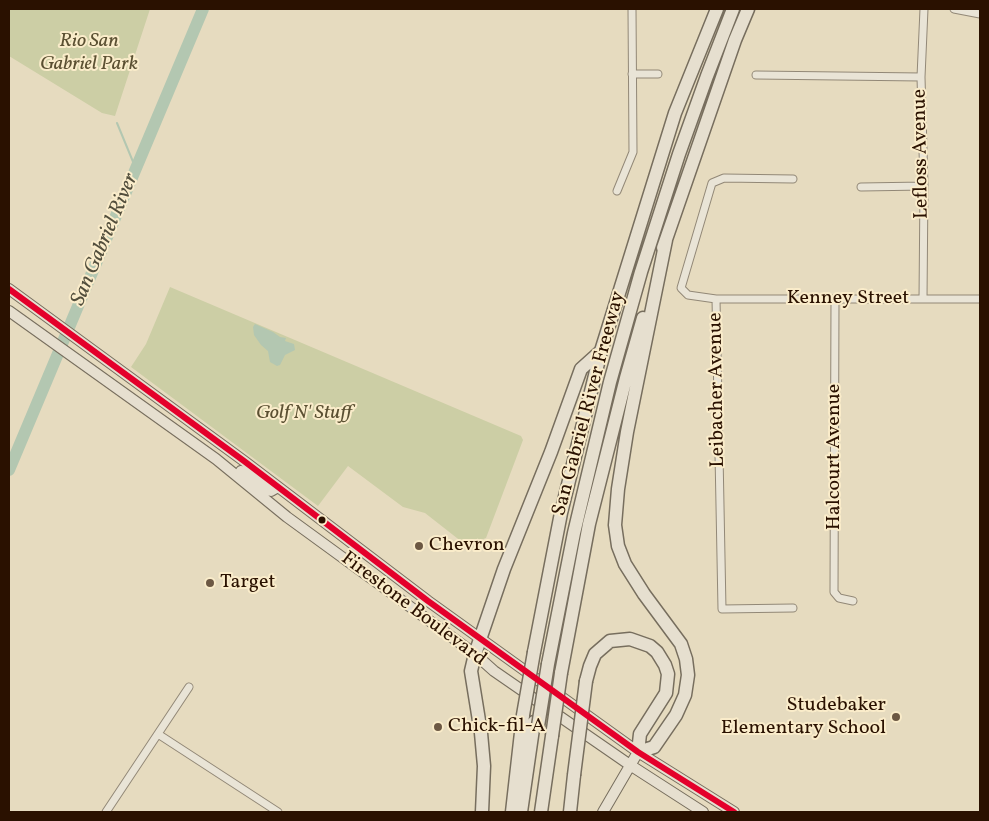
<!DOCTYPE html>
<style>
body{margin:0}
#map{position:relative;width:989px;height:821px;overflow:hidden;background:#e6dbbf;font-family:Vollkorn,serif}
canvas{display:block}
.frame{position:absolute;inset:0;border:10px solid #2a1100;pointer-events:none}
</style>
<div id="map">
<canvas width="989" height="821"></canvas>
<div class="frame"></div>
</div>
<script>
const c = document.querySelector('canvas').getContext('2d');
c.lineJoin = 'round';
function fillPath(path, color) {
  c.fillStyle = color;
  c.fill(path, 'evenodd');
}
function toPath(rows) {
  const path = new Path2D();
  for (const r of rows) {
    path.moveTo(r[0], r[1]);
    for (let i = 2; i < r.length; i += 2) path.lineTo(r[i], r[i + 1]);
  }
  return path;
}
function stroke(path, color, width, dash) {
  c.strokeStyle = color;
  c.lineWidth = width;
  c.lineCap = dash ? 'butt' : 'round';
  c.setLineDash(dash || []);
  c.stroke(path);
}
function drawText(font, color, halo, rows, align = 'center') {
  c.font = font + ' Vollkorn,serif';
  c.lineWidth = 4;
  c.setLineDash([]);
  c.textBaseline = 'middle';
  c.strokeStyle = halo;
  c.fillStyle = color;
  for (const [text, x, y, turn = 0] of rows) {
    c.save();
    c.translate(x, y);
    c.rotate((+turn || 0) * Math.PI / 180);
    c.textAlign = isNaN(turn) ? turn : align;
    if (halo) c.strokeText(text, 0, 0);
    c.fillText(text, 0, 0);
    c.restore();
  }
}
fillPath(toPath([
 [9,9,150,9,115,116,102,113,9,56],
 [170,287,521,436,523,440,486,538,468,545,462,542,425,513,403,507,348,466,318,506,131,367,146,344]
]), '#cccea5');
fillPath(toPath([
 [255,324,273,332,280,337,286,338,285,341,294,344,295,350,285,355,280,365,277,366,270,362,268,351,261,345,254,335,253,327]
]), '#b3c7b1');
stroke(toPath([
 [117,123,136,169]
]), '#b3c7b1', 2);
stroke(toPath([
 [9,470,203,9]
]), '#b3c7b1', 12);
const street = toPath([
 [954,9,980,14],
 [632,74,658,74],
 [756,75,921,77],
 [793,179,724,178,712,183,681,288,688,295,716,299,722,609,793,608],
 [861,187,924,186],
 [617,191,633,152,632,9],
 [716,299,980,299],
 [835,299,834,592,839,598,853,601],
 [923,299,924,186,921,77,924,9],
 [158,734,278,812],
 [106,812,189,687]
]);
const primary = toPath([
 [9,289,244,461,428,601,638,752,734,812],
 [9,311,216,459,287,517,475,654,494,671,630,765,703,812],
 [241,471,267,490,271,491,278,487],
 [603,812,638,752]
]);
const highway = toPath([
 [663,248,735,40,748,9],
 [534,652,561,513,601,351,675,113,717,9],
 [548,664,574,533,610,382,641,272,679,154,707,76,733,9],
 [561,673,589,524,626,378,643,318],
 [586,681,590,666,595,654,610,641,630,639,650,646,657,652,665,665,668,674,666,693,640,734,638,752,654,747,676,715,685,695,688,675,686,659,681,644,644,594,625,564,618,546,615,525,618,489,627,432,666,240],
 [482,812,484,766,481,733,471,671,475,654,504,569,551,452,581,369,601,351],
 [512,812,523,715],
 [521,812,534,722],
 [541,812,552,736],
 [570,812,574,775]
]);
stroke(street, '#928877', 9);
stroke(primary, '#776e5e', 12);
stroke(highway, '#776e5e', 15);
stroke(street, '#e9e4d6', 7);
stroke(primary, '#e6dfcf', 10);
stroke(highway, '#e6dfcf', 12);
const highwayBridge = toPath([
 [523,715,534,652],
 [538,726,548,664],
 [552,736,561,673],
 [574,775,586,681]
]);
stroke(highwayBridge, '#776e5e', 15, []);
stroke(highwayBridge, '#e6dfcf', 12);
stroke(toPath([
 [9,289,244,461,428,601,638,752,734,812]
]), '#e4002b', 6);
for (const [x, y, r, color] of [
 [322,520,4.5,"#2a1100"],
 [419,546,5,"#6c5843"],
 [210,583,5,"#6c5843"],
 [896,717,5,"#6c5843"],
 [438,727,5,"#6c5843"]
]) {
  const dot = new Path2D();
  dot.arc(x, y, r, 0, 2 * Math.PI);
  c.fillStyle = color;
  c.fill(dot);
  stroke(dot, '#faecca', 2);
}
drawText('italic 20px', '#5b5032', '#faecca', [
 ["Rio San",89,42],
 ["Gabriel Park",89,65],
 ["Golf N' Stuff",304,414]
]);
drawText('20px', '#2a1100', '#faecca', [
 ["Lefloss Avenue",922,154,-91],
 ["Kenney Street",848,299],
 ["Leibacher Avenue",718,390,-91],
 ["San Gabriel River Freeway",590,404,-75],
 ["Halcourt Avenue",835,457,-90],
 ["Firestone Boulevard",413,610,37]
]);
drawText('20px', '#2a1100', '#faecca', [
 ["Chevron",429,546],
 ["Target",220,583],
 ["Studebaker",886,706,"right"],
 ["Elementary School",886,729,"right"],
 ["Chick-fil-A",448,727]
], 'left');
drawText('italic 21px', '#524e3c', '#faecca', [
 ["San Gabriel River",106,240,-67]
]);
</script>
